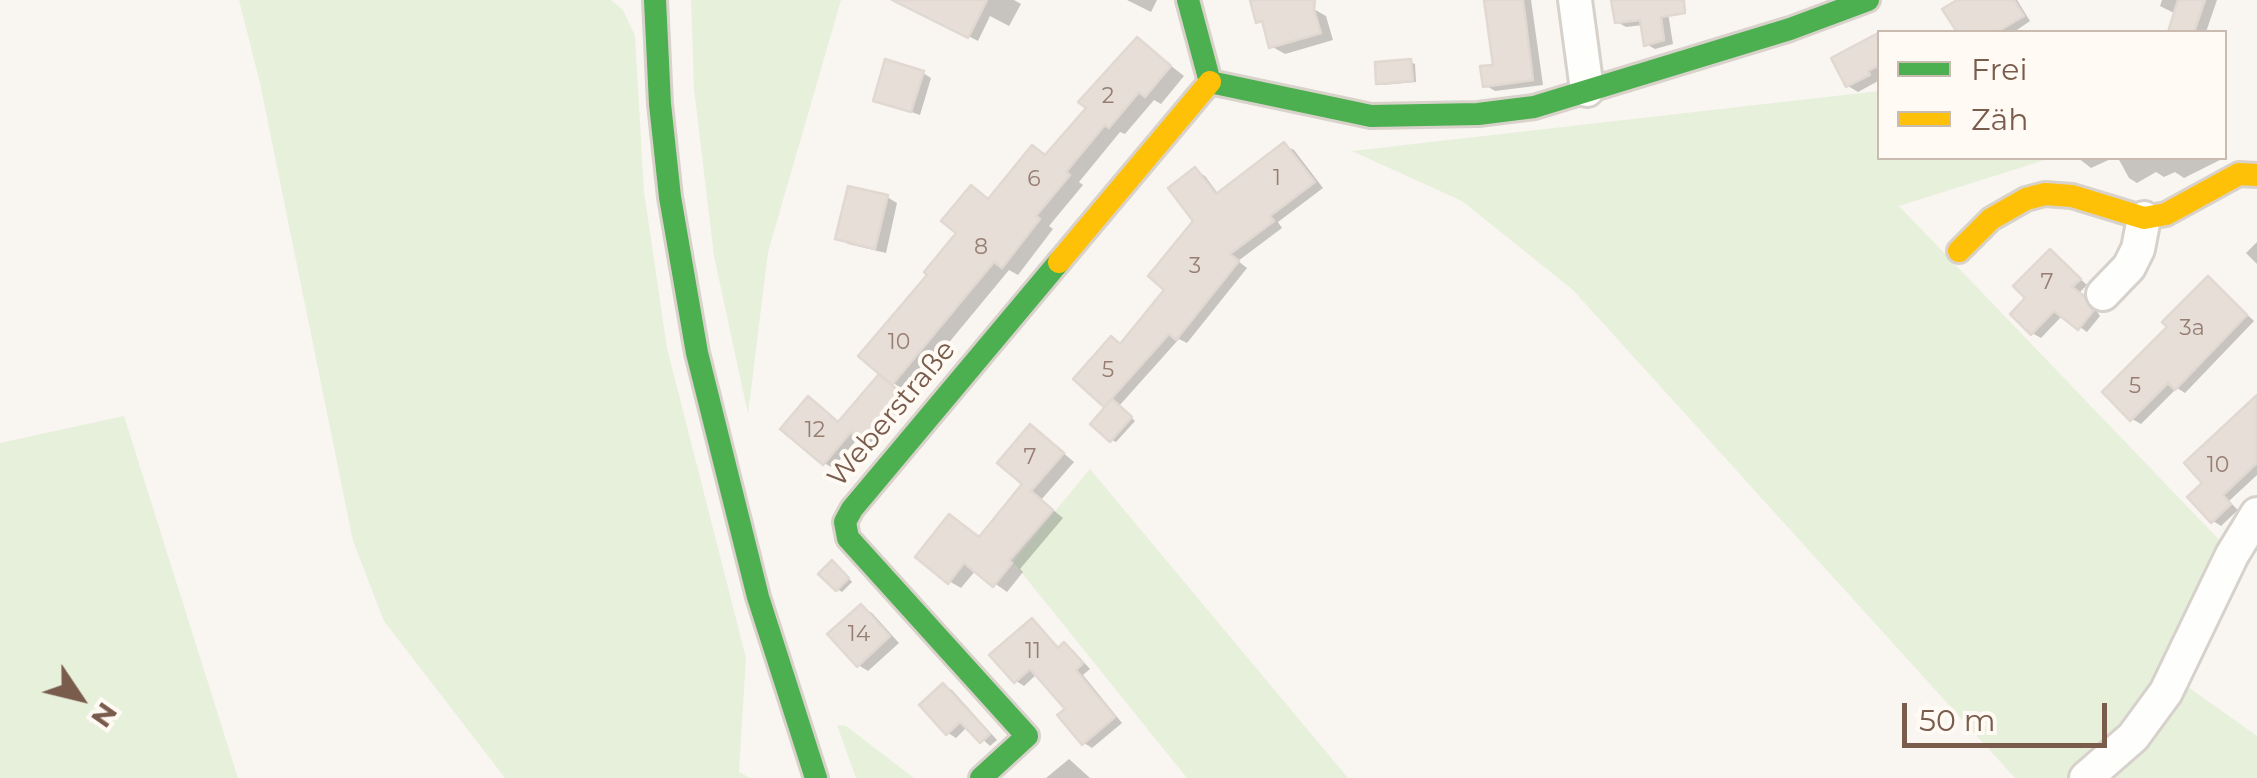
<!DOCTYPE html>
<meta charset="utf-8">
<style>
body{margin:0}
#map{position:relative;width:2257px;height:778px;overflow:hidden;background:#f9f5f0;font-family:Montserrat,sans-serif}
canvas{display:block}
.legend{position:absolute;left:1877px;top:30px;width:350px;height:130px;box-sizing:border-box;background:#fffaf3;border:2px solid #cabbb1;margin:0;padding:12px 18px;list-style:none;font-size:30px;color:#7a5c4d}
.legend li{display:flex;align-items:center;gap:20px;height:50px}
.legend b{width:50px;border:2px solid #cabbb1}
.north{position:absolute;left:30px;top:648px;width:100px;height:100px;-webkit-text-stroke:8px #fffaf3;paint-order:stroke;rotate:125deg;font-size:28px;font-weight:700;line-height:40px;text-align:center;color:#7a5c4d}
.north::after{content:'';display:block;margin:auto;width:35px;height:45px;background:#7a5c4d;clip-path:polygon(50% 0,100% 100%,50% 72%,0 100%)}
.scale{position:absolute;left:1902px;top:703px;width:205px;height:45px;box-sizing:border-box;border:5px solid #7a5c4d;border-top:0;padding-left:12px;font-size:30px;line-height:35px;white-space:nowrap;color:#7a5c4d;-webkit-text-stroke:8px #fffaf3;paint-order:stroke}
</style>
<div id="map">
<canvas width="2257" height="778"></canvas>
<ul class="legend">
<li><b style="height:12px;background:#4caf50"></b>Frei</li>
<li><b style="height:12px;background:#ffc107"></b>Zäh</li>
</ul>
<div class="north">N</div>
<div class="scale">50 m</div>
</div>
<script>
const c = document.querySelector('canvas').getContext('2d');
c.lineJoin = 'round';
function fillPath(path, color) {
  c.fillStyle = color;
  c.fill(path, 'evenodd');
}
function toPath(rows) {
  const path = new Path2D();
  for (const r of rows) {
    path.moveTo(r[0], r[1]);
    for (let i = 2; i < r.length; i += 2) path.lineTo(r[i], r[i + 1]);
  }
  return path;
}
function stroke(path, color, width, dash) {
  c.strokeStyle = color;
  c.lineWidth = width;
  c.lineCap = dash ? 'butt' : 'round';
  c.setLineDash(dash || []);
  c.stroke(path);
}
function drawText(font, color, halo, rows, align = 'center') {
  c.font = font + ' Montserrat,sans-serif';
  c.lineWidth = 8;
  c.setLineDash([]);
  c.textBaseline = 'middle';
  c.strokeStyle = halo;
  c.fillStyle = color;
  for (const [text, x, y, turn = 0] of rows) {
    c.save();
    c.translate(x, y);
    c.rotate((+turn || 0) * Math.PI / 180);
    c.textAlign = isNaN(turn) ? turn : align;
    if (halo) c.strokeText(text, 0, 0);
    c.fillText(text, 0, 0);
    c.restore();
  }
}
fillPath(toPath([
 [239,0,611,0,623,10,635,36,644,192,667,348,746,658,739,772,750,778,505,778,384,621,353,541,260,83],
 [691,0,841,0,768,252,748,414,714,256,694,89],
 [1879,91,1880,158,2051,158,1899,206,2228,549,2163,682,2075,778,2015,778,1573,290,1462,201,1352,151],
 [124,416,238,778,0,778,0,443],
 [1090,469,1348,778,1187,778,1013,562],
 [2174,677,2257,736,2257,778,2081,778],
 [837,725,846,726,914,778,856,778]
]), '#e7f0db');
fillPath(toPath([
 [926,0,1014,0,1021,4,1009,26,990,16,978,41,920,11],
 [1127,0,1157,0,1151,12],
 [1253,0,1307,0,1312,8,1326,16,1333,40,1285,54,1271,46],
 [1487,0,1531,0,1543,85,1495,91,1485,85,1496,67],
 [1614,0,1666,0,1673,44,1655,49,1646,44,1643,25,1626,27,1617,22],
 [1962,0,2017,0,2030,21,2014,32,1959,32,1946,10],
 [2162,0,2217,0,2206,32,2170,32,2176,14,2160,6],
 [1880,34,1880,80,1858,92,1848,86],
 [1138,40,1184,76,1161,104,1154,100,1125,134,1120,132,1079,182,1083,185,1049,226,1053,229,1018,275,1009,270,908,392,893,383,891,385,909,400,872,444,859,437,833,468,824,463,840,424,880,377,891,381,931,275,959,233,972,188,990,200,1033,148,1048,156,1089,108],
 [1410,62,1415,64,1416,82,1383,85,1379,82],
 [923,73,931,78,920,115,876,100],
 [1284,145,1294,150,1323,188,1278,222,1282,228,1238,261,1247,268,1187,343,1179,339,1119,406,1135,421,1116,442,1112,440,1109,407,1106,405,1112,339,1123,345,1168,289,1196,221,1195,170,1205,176,1219,195],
 [2078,158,2113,158,2091,168],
 [2118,158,2224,158,2184,178,2175,172,2164,177,2156,172,2137,183,2129,178],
 [887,197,897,203,886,253,848,244,838,238],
 [2257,242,2257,264,2246,253],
 [2051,252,2087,285,2079,293,2092,304,2100,316,2087,332,2063,315,2041,338,2032,333,2029,298],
 [2209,279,2254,321,2185,393,2177,388,2141,424,2132,419,2171,327],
 [2257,410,2257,475,2229,501,2238,510,2221,526,2213,521,2206,483],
 [1042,435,1074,462,1041,500,1063,518,1020,569,1023,572,1007,592,976,570,961,588,949,581,1026,484],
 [837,565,852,582,842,592,837,589],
 [862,607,872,613,899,643,868,671,858,665],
 [1032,621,1061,649,1065,645,1073,650,1090,669,1083,675,1122,723,1092,748,1084,743,1068,709,1037,674,1024,686,1016,681],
 [944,686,952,690,997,740,990,746,968,726,956,738,948,733],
 [1069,759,1090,778,1046,778]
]), '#0003');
const building = toPath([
 [892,0,987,0,968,38,892,0],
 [1250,0,1315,0,1314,10,1321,33,1269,48,1262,21,1256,23,1250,0],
 [1484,0,1523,0,1533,80,1483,87,1480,66,1493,65,1484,0],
 [1611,0,1684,0,1685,13,1661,17,1664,40,1644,46,1640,20,1615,23,1611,0],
 [1957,0,2014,0,2024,16,1997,32,1957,32,1942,9,1957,0],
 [2178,0,2205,0,2194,32,2168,32,2178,0],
 [1880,32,1880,65,1868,71,1870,75,1846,87,1831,58,1880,32],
 [1137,37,1171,66,1145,97,1139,92,1109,128,1105,125,1066,172,1070,175,1036,216,1040,219,1002,268,994,262,892,385,858,356,927,275,924,272,956,233,941,221,971,185,988,199,1032,145,1045,155,1086,108,1078,102,1137,37],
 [885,59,924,71,911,112,873,101,885,59],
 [1411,59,1413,81,1376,84,1375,62,1411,59],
 [1284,142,1315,182,1270,216,1274,221,1230,254,1239,261,1176,340,1169,334,1104,407,1073,379,1111,336,1120,344,1164,290,1148,276,1193,221,1168,188,1195,167,1216,194,1284,142],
 [848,186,888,195,875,249,835,239,848,186],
 [2050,249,2081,279,2072,287,2084,296,2093,311,2078,330,2054,311,2031,335,2010,314,2025,298,2013,286,2050,249],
 [2208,276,2247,315,2175,390,2168,383,2130,421,2102,392,2167,327,2162,322,2208,276],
 [879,374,902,394,861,442,851,432,823,465,780,429,808,396,838,422,879,374],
 [2257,395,2257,463,2223,495,2231,504,2211,523,2187,497,2202,483,2184,463,2257,395],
 [1112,399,1132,417,1110,442,1090,424,1112,399],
 [1030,424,1064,453,1031,491,1053,510,1009,561,1012,563,993,587,964,563,948,584,915,557,949,514,979,537,1022,484,997,463,1030,424],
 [832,560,849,578,836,591,818,574,832,560],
 [861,604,890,636,857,667,827,634,861,604],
 [1032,618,1058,648,1064,642,1083,663,1076,670,1115,717,1082,745,1057,715,1065,709,1030,669,1014,683,989,655,1032,618],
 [943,683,990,734,980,743,960,722,946,735,919,705,943,683]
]);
fillPath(building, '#e6ded7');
stroke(building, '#e2d8d2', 2.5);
const street = toPath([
 [1575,0,1587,90],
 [2103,294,2129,267,2138,249,2144,218],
 [2086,778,2133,737,2166,692,2232,555,2257,514]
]);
const fast = toPath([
 [655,0,660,104,670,197,697,353,758,597,816,778],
 [1188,0,1210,82,1371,116,1478,114,1534,107,1790,29,1868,0],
 [981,778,1027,736,848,538,845,522,852,509,1059,262]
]);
const slow = toPath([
 [1959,251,1991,219,2026,199,2045,194,2072,196,2144,218,2166,214,2239,174,2257,175],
 [1059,262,1210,82]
]);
stroke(street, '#d7d1cb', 38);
stroke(fast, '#d9d2cb', 28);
stroke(slow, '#d9d2cb', 28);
stroke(street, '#fefefd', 32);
stroke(fast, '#4caf50', 22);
stroke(slow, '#ffc107', 22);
drawText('22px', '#977e72', null, [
 ["2",1108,97],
 ["1",1277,179],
 ["6",1034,180],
 ["8",981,248],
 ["3",1195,267],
 ["7",2047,283],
 ["3a",2192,329],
 ["10",899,343],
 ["5",1108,371],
 ["5",2135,387],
 ["12",815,431],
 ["7",1030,458],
 ["10",2218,466],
 ["14",859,635],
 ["11",1033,652]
]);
drawText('28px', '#7a5c4d', '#fffaf3', [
 ["Weberstraße",892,414,-50]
]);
</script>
